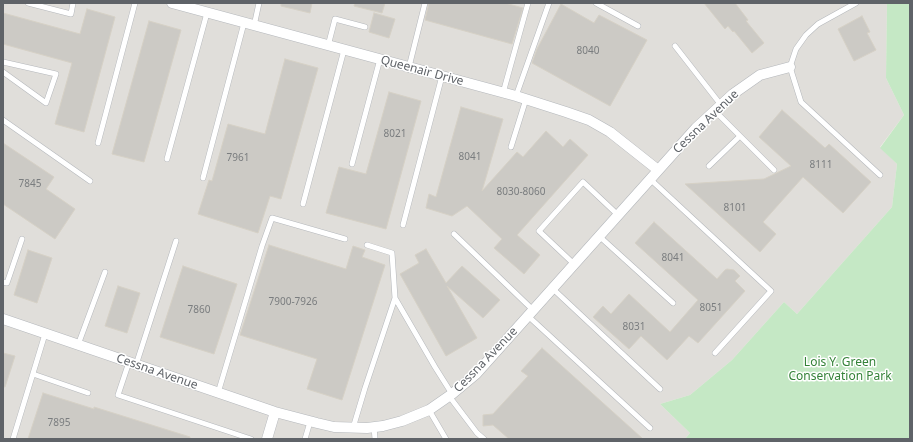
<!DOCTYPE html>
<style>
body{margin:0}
#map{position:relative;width:913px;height:442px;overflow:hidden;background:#f1efe8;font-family:"Noto Sans",sans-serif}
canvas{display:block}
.frame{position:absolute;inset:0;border:4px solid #5f6368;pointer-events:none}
</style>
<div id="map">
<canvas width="913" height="442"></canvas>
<div class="frame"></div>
</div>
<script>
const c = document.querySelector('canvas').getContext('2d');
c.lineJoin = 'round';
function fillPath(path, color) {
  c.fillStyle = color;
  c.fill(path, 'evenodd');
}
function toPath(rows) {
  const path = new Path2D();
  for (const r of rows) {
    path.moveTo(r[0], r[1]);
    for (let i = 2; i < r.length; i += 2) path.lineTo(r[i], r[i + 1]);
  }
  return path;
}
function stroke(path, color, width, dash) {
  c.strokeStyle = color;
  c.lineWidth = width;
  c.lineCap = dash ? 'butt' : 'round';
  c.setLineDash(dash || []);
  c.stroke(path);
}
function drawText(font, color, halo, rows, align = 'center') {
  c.font = font + ' "Noto Sans",sans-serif';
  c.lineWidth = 3;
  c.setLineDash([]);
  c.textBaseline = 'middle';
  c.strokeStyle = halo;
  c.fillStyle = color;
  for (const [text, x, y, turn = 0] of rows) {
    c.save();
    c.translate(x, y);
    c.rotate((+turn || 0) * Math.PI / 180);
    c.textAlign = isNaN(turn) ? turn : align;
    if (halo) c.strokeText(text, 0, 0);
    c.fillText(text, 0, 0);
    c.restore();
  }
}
fillPath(toPath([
 [3,3,887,3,886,78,904,115,880,147,897,164,892,207,797,314,784,302,732,360,690,395,660,404,690,433,685,439,3,439]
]), '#e0deda');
fillPath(toPath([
 [887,3,910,3,910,439,685,439,690,433,660,404,690,395,732,360,784,302,797,314,892,207,897,164,880,148,904,115,886,78]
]), '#c5e8c5');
const building = toPath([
 [281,3,312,3,310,13,281,6,281,3],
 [355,3,385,3,382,13,354,6,355,3],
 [429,3,505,3,523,8,512,44,425,20,429,3],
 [704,3,735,3,748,20,746,21,764,43,752,53,734,31,733,32,728,26,725,29,704,3],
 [561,4,594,23,599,15,647,40,610,106,532,63,537,49,561,4],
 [87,9,115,17,84,132,55,124,72,63,3,44,3,13,80,34,87,9],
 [374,13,395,19,389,38,369,32,374,13],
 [862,16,870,32,867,33,876,50,854,61,838,29,862,16],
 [149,21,181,30,144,162,112,154,149,21],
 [285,59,318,68,281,199,270,196,258,233,198,214,209,180,212,181,228,124,265,134,285,59],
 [389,92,421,101,386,229,326,213,339,167,366,174,389,92],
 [461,107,503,119,482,191,517,152,523,157,546,131,563,147,570,139,588,155,517,235,540,255,524,274,494,248,502,239,467,206,452,216,426,208,429,194,436,197,461,107],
 [782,110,825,148,829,144,871,182,843,213,803,177,763,222,776,234,760,252,685,184,764,179,791,166,759,137,782,110],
 [3,143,54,177,46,189,75,209,55,239,3,204,3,143],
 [654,222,717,279,725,270,727,269,734,270,740,276,735,281,745,291,698,343,689,336,667,360,641,336,629,349,593,317,603,306,611,314,629,294,670,332,698,300,635,243,654,222],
 [269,245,346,269,353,246,365,250,362,257,385,265,342,400,307,389,317,359,240,335,269,245],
 [426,249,446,283,462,266,500,300,483,318,447,286,477,338,446,356,400,274,419,263,415,255,426,249],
 [28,250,52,258,37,303,14,295,28,250],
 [183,266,237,284,214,354,160,337,183,266],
 [118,286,140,293,127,333,105,326,118,286],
 [542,348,643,439,509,439,493,425,483,426,483,415,493,414,528,376,521,371,542,348],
 [3,353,15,356,5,387,3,387,3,353],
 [43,393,94,409,94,407,190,437,190,439,28,439,43,393]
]);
fillPath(building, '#cccac5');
stroke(building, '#d6d1c6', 1);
const service = toPath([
 [28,3,71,14,73,3],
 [596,3,638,26],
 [856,3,818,24,806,35,796,49,790,67,801,102,880,175],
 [254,26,259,3],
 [328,46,335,19,365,27],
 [675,46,721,105],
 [3,62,56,74,46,103,3,72],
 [409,67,425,3],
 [503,93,528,3],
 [516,96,549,3],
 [715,111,774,170],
 [3,120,90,181],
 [98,143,135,3],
 [511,147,526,99],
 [167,159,207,13],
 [352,164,380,59],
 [709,166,740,136],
 [203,178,244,23],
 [650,179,771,291,715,353],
 [303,204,344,50],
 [403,225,442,76],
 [454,234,533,310],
 [599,236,673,303],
 [367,245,392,253,395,298],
 [574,264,539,231,583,182,618,215],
 [3,282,7,283,22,239],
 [552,288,660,389],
 [528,316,650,428],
 [78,345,105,272],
 [129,362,118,395,251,439],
 [136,365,176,241],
 [33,374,88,393],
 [218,393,262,246,272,218,345,239],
 [449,396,477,433,484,439],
 [429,410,446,439],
 [374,427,375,439],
 [353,428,365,388,395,298,435,367,452,394],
 [13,439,45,334],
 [305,439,310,422]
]);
const minor = toPath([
 [172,3,516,96,566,112,589,120,610,132,658,170],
 [3,319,275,412,317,423,334,427,367,428,383,426,402,421,429,410,452,394,476,374,696,128,733,94,760,75,790,67],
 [267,439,275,412]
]);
stroke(service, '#b5b8bc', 6);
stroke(minor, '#b5b8bc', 11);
stroke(service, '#fff', 5);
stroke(minor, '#fff', 10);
drawText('10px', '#7a7d7f', null, [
 ["8040",588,51],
 ["8021",395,134],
 ["8041",470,157],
 ["7961",238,158],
 ["8111",821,165],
 ["7845",30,184],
 ["8030-8060",521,192],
 ["8101",735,208],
 ["8041",673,258],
 ["7900-7926",293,302],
 ["8051",711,308],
 ["7860",199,310],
 ["8031",634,327],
 ["7895",59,423]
]);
drawText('12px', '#5f6368', '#fff', [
 ["Queenair Drive",422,71,15],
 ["Cessna Avenue",706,122,-44],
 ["Cessna Avenue",486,360,-46],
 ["Cessna Avenue",157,372,19]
]);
drawText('12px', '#348238', '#fff', [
 ["Lois Y. Green",840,363],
 ["Conservation Park",840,377]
]);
</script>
